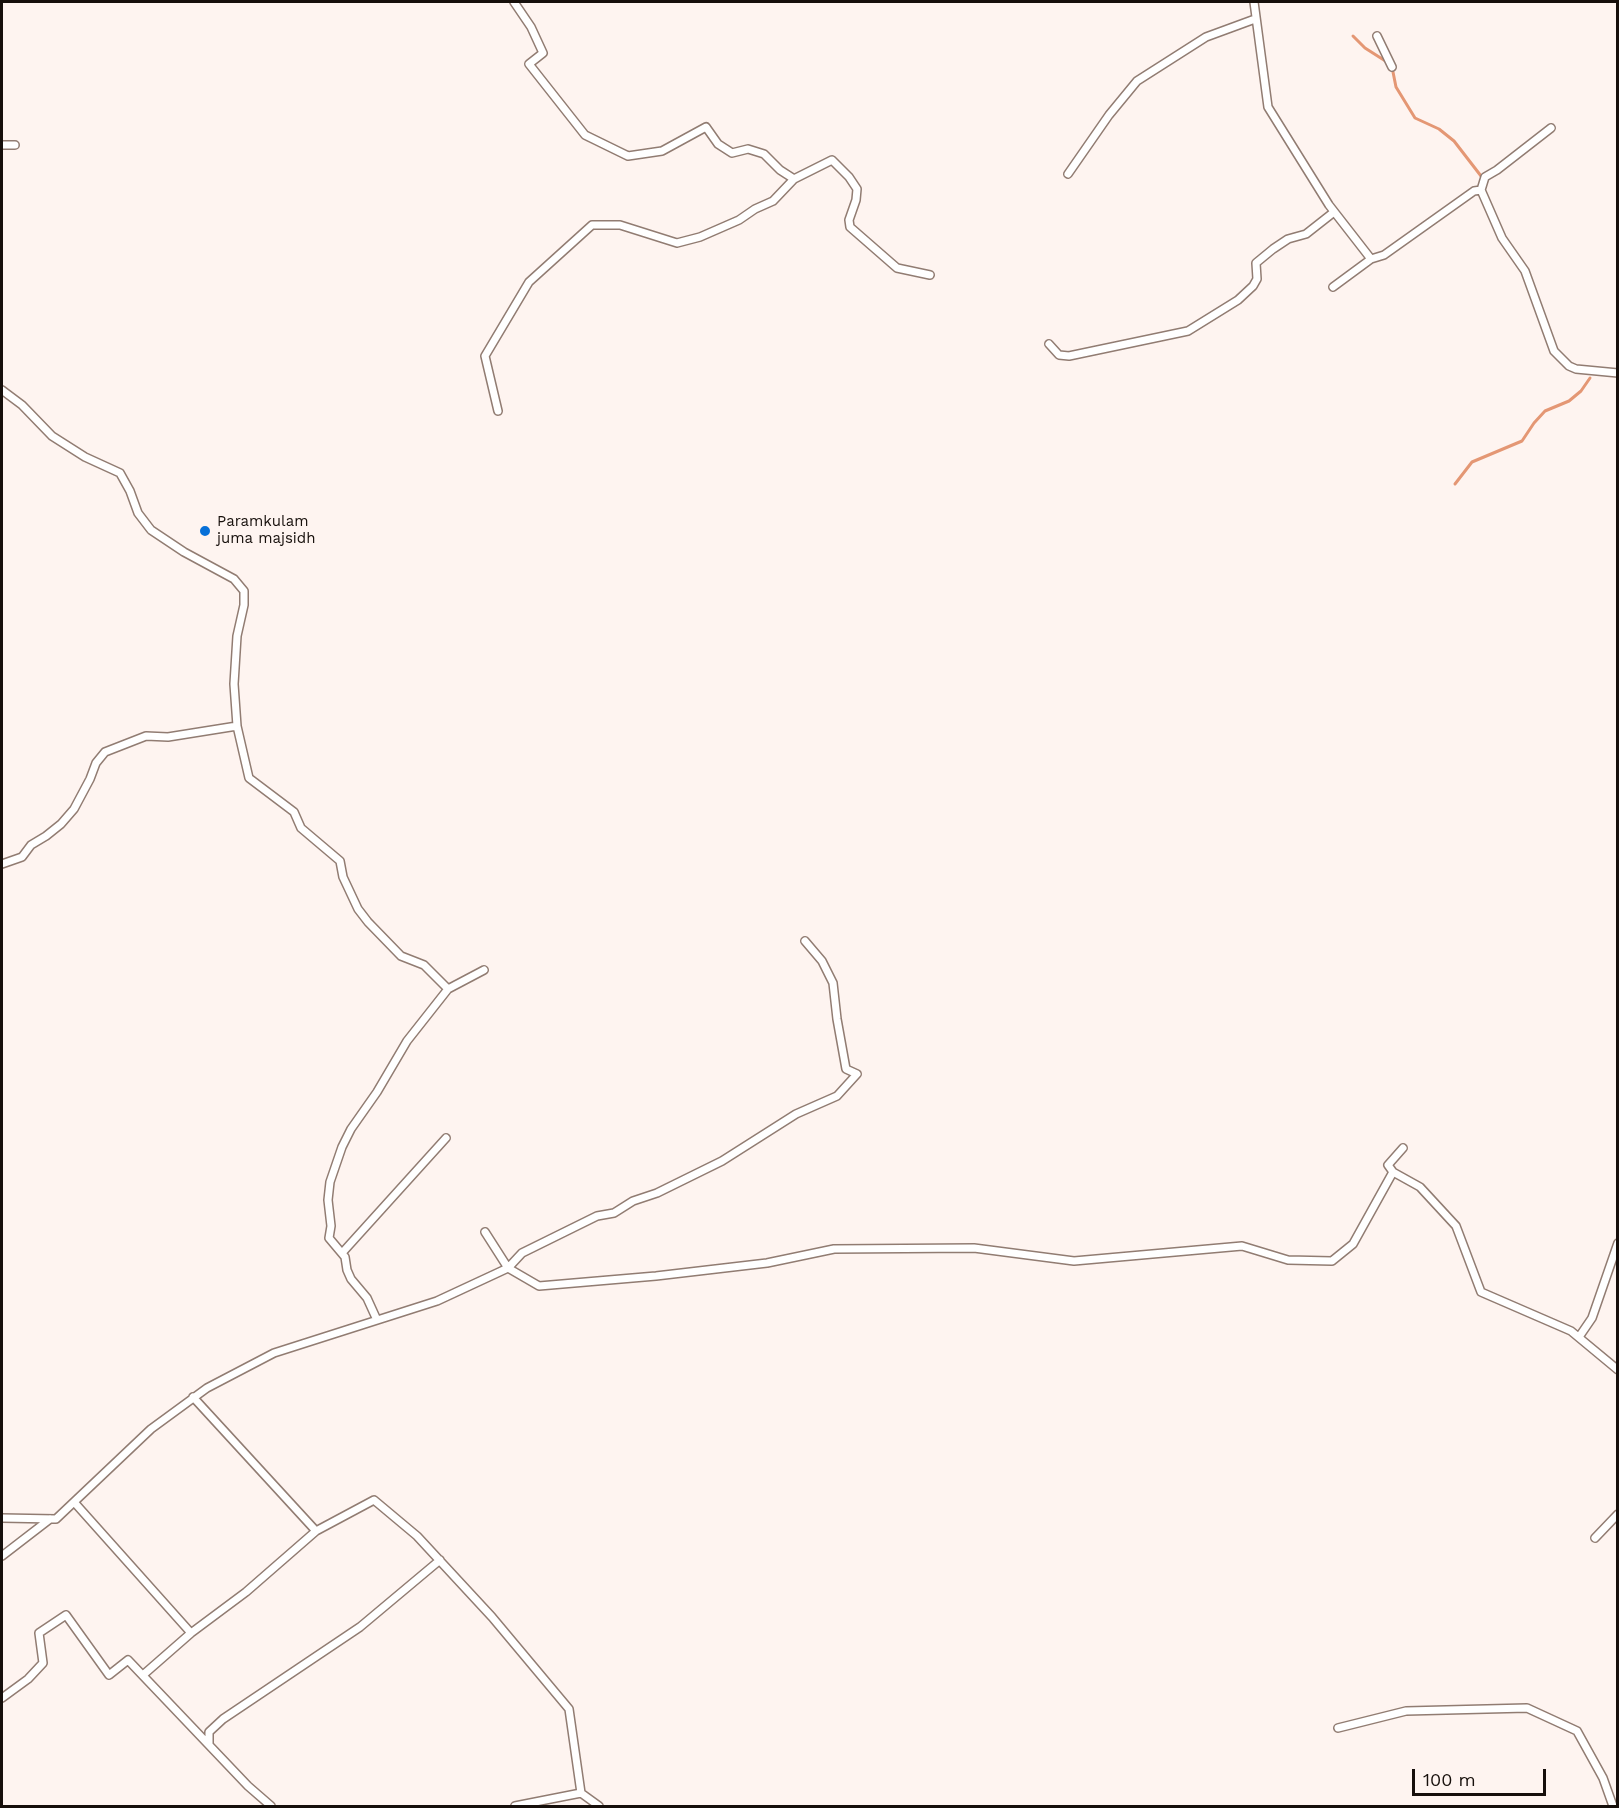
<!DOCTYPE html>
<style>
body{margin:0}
#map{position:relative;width:1619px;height:1808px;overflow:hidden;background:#fef4f0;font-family:"Work Sans",sans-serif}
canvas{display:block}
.frame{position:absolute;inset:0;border:3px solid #160f0b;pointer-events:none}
.scale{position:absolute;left:1412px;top:1769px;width:134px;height:27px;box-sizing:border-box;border:3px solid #160f0b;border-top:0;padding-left:8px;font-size:18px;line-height:21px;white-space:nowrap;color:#160f0b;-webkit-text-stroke:4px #fef4f0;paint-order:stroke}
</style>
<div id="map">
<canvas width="1619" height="1808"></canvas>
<div class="frame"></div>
<div class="scale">100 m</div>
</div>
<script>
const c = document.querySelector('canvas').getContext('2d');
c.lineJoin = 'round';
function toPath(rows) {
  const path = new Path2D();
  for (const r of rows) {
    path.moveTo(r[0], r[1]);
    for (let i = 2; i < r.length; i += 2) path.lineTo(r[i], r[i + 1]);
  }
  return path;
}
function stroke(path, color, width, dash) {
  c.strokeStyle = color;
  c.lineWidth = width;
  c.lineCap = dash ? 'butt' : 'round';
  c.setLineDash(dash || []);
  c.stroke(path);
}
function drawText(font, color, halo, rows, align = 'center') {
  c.font = font + ' "Work Sans",sans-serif';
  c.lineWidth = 4.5;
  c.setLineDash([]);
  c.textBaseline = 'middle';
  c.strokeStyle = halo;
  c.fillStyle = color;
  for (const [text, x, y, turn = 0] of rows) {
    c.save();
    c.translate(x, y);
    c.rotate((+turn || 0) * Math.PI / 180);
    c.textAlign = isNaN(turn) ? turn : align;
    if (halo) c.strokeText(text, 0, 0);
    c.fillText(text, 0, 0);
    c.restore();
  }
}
stroke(toPath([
 [1353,36,1365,48,1387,62],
 [1392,67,1396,87,1415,118,1439,129,1454,141,1481,176],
 [1455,484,1472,462,1522,441,1534,423,1545,411,1569,401,1581,391,1590,378]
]), '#e49774', 3);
const street = toPath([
 [514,2,531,27,543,53,529,64,585,135,628,156,662,151,706,127,718,144,732,153,748,149,764,154,780,170,794,179],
 [1254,2,1268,107,1329,205,1371,259,1384,255,1474,191,1481,190,1502,238,1525,271,1554,351,1569,366,1576,369,1618,373],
 [1377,36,1392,67],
 [2,145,15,145],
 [1068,174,1109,115,1137,81,1206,37,1255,19],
 [1481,190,1485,177,1497,170,1551,128],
 [1333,287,1371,259],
 [1049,344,1059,355,1069,356,1188,331,1238,300,1253,286,1257,279,1256,263,1273,249,1288,239,1306,234,1334,212],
 [2,390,22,405,52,436,85,457,120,473,130,491,138,513,151,530,184,552,234,579,244,591,244,605,237,636,234,684,237,726],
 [498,411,485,356,529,282,592,225,620,225,677,243,700,237,739,220,755,209,773,201,794,179,832,160,849,177,857,189,856,200,849,220,850,227,897,268,930,275],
 [2,864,22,857,31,845,46,836,61,824,74,809,90,779,96,763,105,752,146,736,168,737,237,726,249,778,294,812,301,828,340,861,343,877,358,909,368,922,401,956,424,965,448,989],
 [1393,1172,1388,1165,1403,1148],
 [485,1232,508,1268,522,1253,597,1216,614,1213,633,1201,657,1193,722,1161,796,1114,837,1096,857,1074,846,1069,837,1019,833,983,822,961,805,941],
 [342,1253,446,1138],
 [377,1320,367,1298,351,1279,347,1270,345,1257,329,1238,331,1226,328,1200,330,1182,342,1147,351,1129,377,1092,407,1041,448,989,484,970],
 [1579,1337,1592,1318,1618,1243],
 [193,1397,316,1531,374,1500,417,1536,492,1617,569,1709,581,1793],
 [74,1502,191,1633],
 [2,1518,56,1519,151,1429,207,1388,274,1353,437,1301,508,1268,539,1286,656,1276,767,1263,834,1249,974,1248,1074,1261,1242,1246,1288,1260,1332,1261,1353,1244,1393,1172,1420,1187,1456,1226,1481,1292,1571,1331,1618,1370],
 [1595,1538,1618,1514],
 [2,1556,50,1519],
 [143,1675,191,1633,246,1592,316,1531],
 [2,1698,28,1679,43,1663,39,1633,66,1615,109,1675,128,1660,248,1786,271,1806],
 [1338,1728,1406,1711,1527,1708,1577,1731,1603,1778,1613,1806],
 [209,1744,209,1732,223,1719,360,1627,440,1560],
 [515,1806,581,1793,599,1806]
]);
stroke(street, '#917c72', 10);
stroke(street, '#fff', 7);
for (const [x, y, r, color] of [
 [205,531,6,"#0770d8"]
]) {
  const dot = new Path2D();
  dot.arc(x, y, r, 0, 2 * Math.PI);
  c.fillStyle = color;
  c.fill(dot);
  stroke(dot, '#fef4f0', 2);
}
drawText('15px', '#160f0b', '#fef4f0', [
 ["Paramkulam",217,522],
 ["juma majsidh",217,539]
], 'left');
</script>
